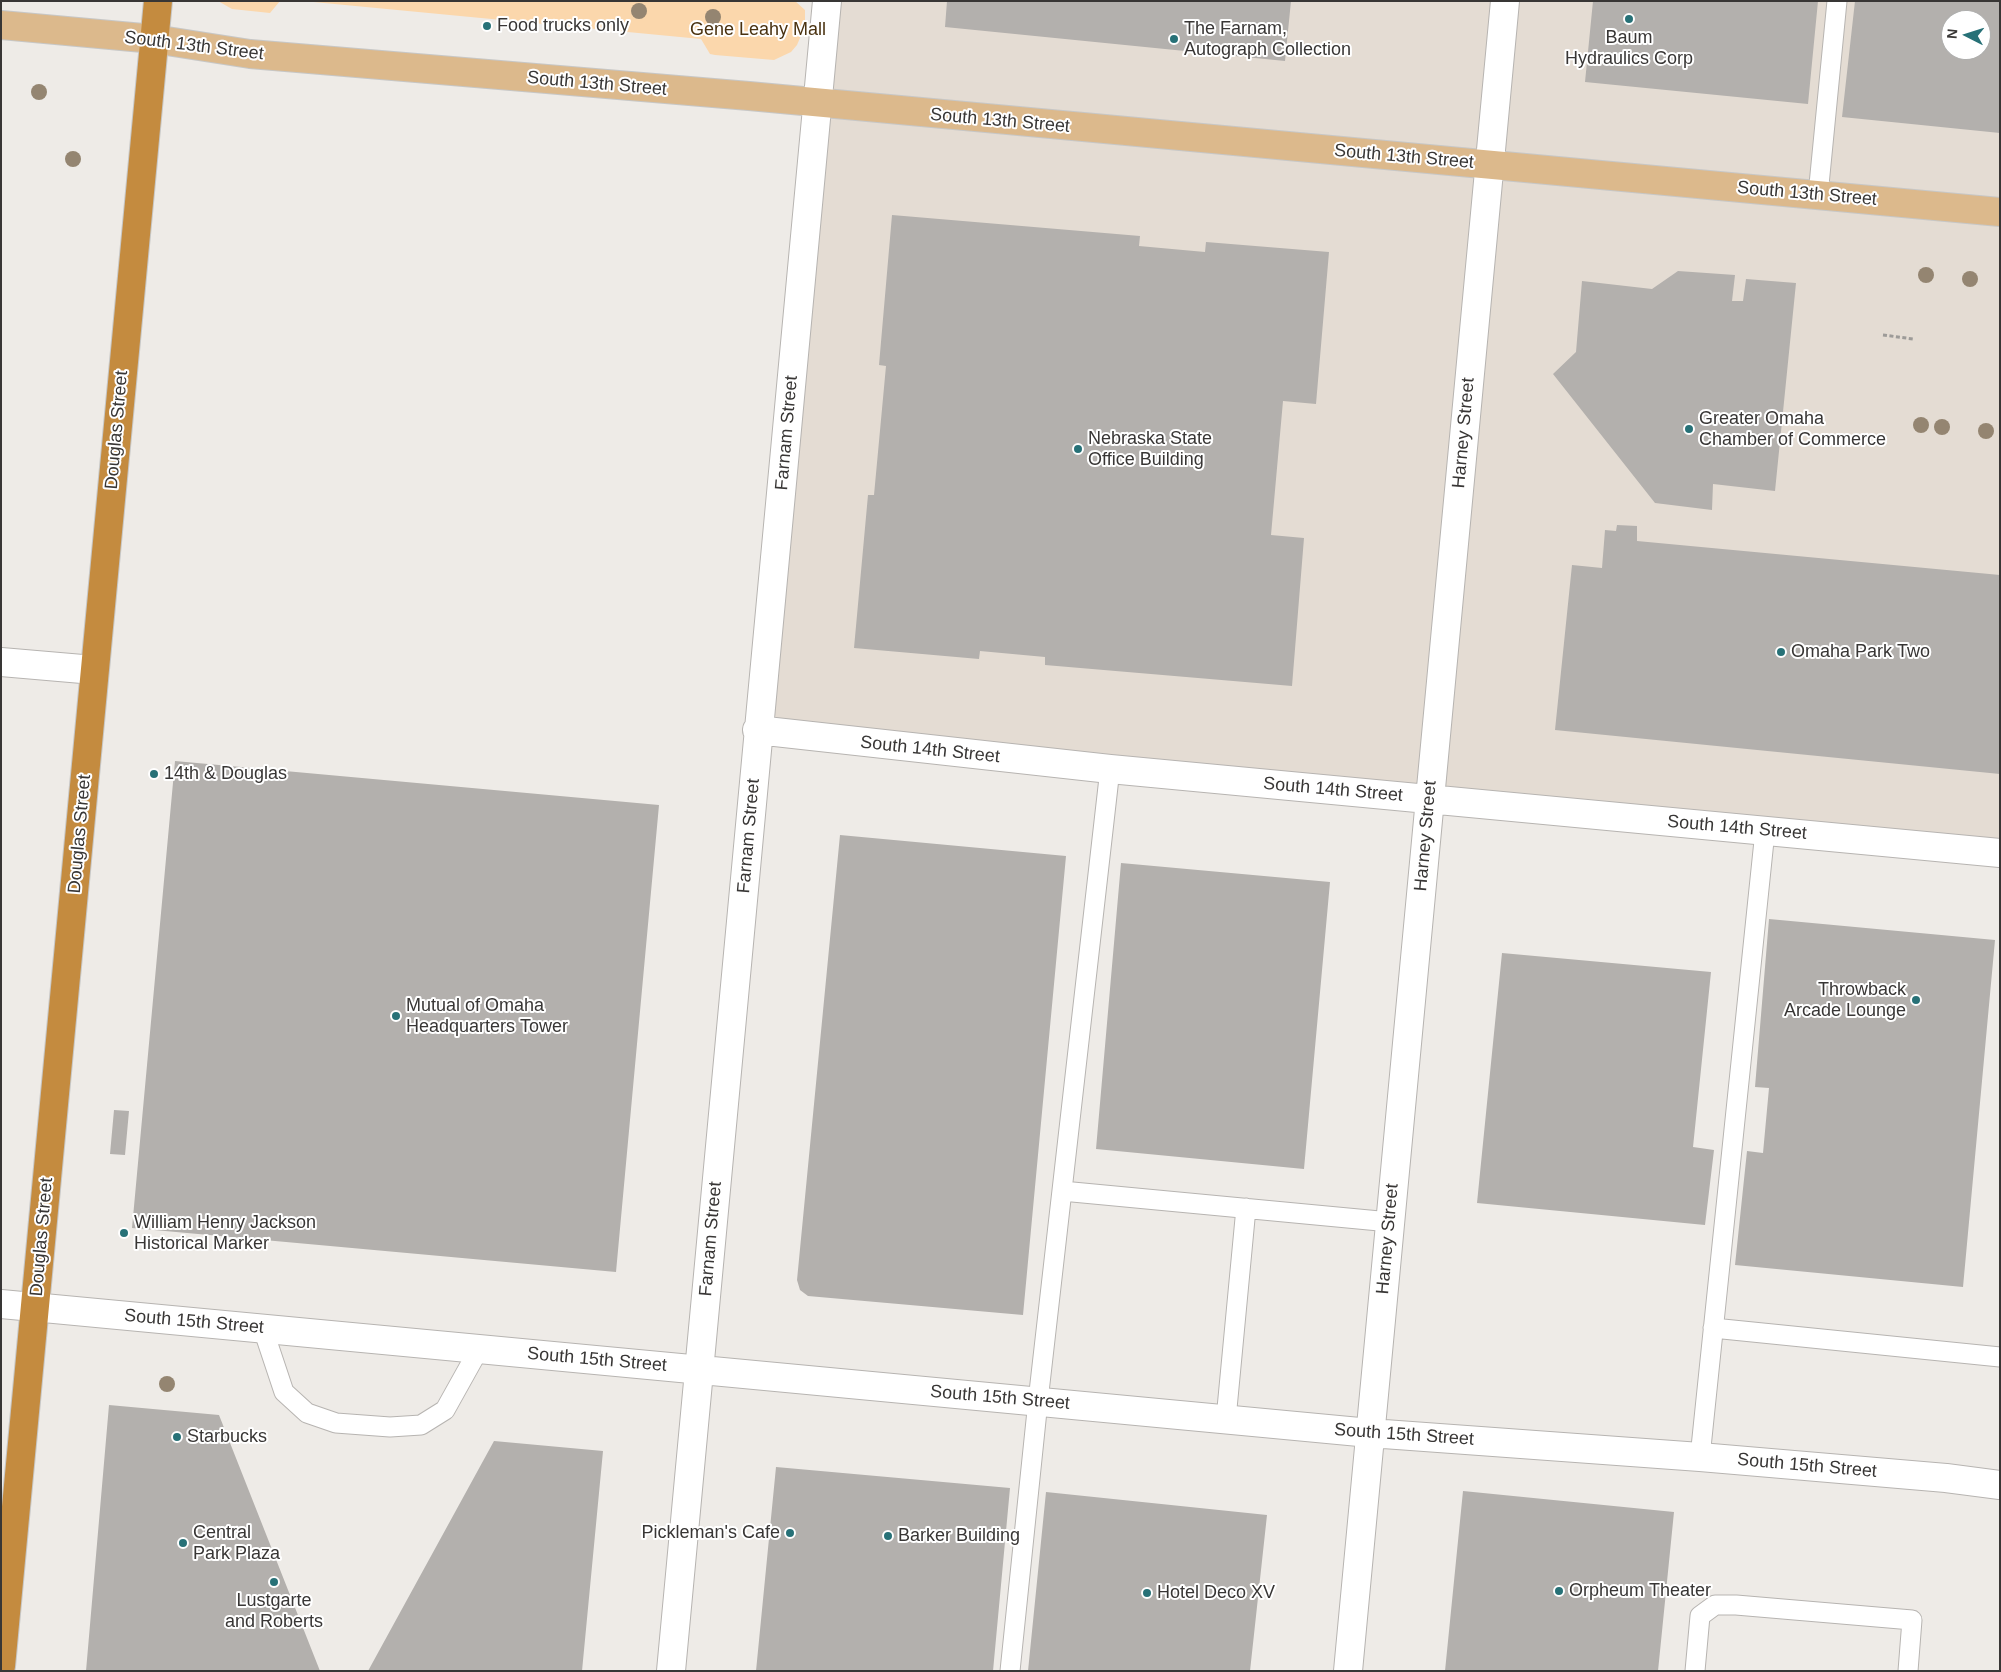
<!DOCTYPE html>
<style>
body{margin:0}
#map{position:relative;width:2001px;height:1672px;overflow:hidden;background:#eeebe7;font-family:Helvetica,sans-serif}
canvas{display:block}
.frame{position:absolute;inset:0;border:2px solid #383635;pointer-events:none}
.north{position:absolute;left:1941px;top:10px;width:50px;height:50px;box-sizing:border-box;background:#fff;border:1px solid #afafae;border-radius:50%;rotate:275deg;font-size:14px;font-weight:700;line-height:20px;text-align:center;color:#383635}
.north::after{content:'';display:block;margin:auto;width:18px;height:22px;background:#277177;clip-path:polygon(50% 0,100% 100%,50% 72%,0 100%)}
</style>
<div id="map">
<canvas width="2001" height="1672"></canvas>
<div class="frame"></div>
<div class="north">N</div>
</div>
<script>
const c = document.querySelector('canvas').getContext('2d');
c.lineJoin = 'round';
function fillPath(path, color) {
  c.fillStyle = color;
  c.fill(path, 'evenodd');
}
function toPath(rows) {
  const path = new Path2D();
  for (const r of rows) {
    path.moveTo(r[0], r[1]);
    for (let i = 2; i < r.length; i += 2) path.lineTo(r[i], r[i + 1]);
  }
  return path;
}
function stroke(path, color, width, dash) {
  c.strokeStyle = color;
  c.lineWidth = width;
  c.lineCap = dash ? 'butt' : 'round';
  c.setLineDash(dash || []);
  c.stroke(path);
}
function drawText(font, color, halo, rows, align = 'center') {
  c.font = font + ' Helvetica,sans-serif';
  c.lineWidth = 4;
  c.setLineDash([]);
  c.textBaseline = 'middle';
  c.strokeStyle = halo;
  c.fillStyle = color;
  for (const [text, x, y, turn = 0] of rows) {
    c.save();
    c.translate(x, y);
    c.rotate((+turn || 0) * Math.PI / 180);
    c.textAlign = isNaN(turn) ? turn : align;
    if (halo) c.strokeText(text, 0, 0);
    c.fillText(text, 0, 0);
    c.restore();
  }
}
fillPath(toPath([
 [827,1,2000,1,2000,853,757,730],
 [1951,20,1981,20,1981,50,1951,50]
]), '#e4dcd3');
fillPath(toPath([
 [218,1,280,1,270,13,232,9],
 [303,1,795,1,805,10,805,26,797,45,791,52,774,60,715,55,710,54,701,39]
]), '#fbd7ac');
fillPath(toPath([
 [947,1,1291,1,1285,61,945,27],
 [1593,1,1818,1,1808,104,1585,82],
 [1855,1,2000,1,2000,133,1842,117],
 [1951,20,1981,20,1981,50,1951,50],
 [892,215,1140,236,1139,246,1205,252,1206,242,1329,252,1316,404,1283,401,1271,535,1304,538,1292,686,1045,665,1045,657,980,651,979,659,854,648,868,495,874,495,886,366,879,365],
 [1678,271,1735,275,1732,301,1743,301,1746,279,1796,283,1775,491,1713,484,1712,510,1655,503,1553,374,1576,352,1582,281,1652,289],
 [1617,525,1637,526,1637,541,2000,575,2000,774,1555,730,1572,565,1602,568,1605,530,1616,531],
 [175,761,659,805,616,1272,132,1228],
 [840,835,1066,856,1023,1315,808,1296,800,1290,797,1280],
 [1121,863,1330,882,1304,1169,1096,1149],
 [1769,919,1995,940,1963,1287,1735,1265,1747,1151,1763,1153,1769,1088,1755,1087],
 [1502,953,1711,972,1693,1147,1714,1150,1705,1225,1477,1203],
 [114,1110,129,1111,125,1155,110,1154],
 [109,1405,219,1415,320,1671,86,1671],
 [494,1441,603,1451,582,1671,368,1671],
 [776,1467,1010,1488,993,1671,756,1671],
 [1463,1491,1674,1512,1658,1671,1445,1671],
 [1046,1492,1267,1515,1250,1671,1028,1671]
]), '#b3b0ad');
const lane = toPath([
 [1818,195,1837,1],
 [1062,1191,1390,1222],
 [1713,1328,2000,1357],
 [263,1329,284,1392,307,1413,336,1423,390,1427,421,1425,445,1410,479,1349],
 [1226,1419,1246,1208],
 [1700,1457,1765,831],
 [1010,1671,1038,1401,1110,769],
 [1695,1671,1700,1616,1715,1605,1736,1605,1912,1620,1908,1671]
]);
const secondary = toPath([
 [1,662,94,670],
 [757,730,1110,769,2000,853],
 [1,1304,1370,1433,1700,1457,1946,1478,2000,1485],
 [671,1671,827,1],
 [1348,1671,1505,1]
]);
const primary = toPath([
 [1,25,154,39,250,54,749,96,2000,212]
]);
const highway = toPath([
 [1,1666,158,1]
]);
stroke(lane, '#b7b4b1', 21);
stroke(secondary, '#b7b4b1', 30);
stroke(primary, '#c7c7c6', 30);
stroke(highway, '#c7c7c6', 30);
stroke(toPath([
 [1883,335,1913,339]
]), '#9d9b98', 3, [4, 2.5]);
stroke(lane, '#fff', 19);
stroke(secondary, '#fff', 28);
stroke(primary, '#dcb98c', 28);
stroke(highway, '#c48b3f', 28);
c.fillStyle = '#948571';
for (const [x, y] of [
 [639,11],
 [713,17],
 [39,92],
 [73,159],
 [1926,275],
 [1970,279],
 [1921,425],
 [1942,427],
 [1986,431],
 [167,1384]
]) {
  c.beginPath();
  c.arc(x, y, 8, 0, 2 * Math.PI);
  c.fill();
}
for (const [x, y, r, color] of [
 [1629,19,5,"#277177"],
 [487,26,5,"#277177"],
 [1174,39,5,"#277177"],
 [1689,429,5,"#277177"],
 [1078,449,5,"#277177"],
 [1781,652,5,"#277177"],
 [154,774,5,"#277177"],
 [1916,1000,5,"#277177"],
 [396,1016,5,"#277177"],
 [124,1233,5,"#277177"],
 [177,1437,5,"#277177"],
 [790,1533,5,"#277177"],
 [888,1536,5,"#277177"],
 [183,1543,5,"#277177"],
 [274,1582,5,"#277177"],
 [1559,1591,5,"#277177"],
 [1147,1593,5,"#277177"]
]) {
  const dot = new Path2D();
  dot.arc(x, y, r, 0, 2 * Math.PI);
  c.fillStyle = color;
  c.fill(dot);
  stroke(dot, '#fff', 2);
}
drawText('18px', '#383635', '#fff', [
 ["Food trucks only",497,26],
 ["The Farnam,",1184,29],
 ["Autograph Collection",1184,50],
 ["Baum",1629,38,"center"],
 ["Hydraulics Corp",1629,59,"center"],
 ["Greater Omaha",1699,419],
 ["Chamber of Commerce",1699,440],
 ["Nebraska State",1088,439],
 ["Office Building",1088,460],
 ["Omaha Park Two",1791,652],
 ["14th & Douglas",164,774],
 ["Throwback",1906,990,"right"],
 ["Arcade Lounge",1906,1011,"right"],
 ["Mutual of Omaha",406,1006],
 ["Headquarters Tower",406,1027],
 ["William Henry Jackson",134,1223],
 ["Historical Marker",134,1244],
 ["Starbucks",187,1437],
 ["Central",193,1533],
 ["Park Plaza",193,1554],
 ["Pickleman's Cafe",780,1533,"right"],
 ["Barker Building",898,1536],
 ["Orpheum Theater",1569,1591],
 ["Hotel Deco XV",1157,1593],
 ["Lustgarte",274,1601,"center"],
 ["and Roberts",274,1622,"center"]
], 'left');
drawText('18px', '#4a3210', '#fff', [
 ["Gene Leahy Mall",758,30]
]);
drawText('18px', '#383635', '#fff', [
 ["South 13th Street",194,46,7],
 ["South 13th Street",597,84,5],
 ["South 13th Street",1000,121,5],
 ["South 13th Street",1404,157,5],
 ["South 13th Street",1807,194,5],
 ["Douglas Street",117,430,-85],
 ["Farnam Street",787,433,-85],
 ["Harney Street",1464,433,-85],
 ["South 14th Street",930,750,6],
 ["South 14th Street",1333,790,5],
 ["South 14th Street",1737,828,5],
 ["Douglas Street",80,834,-85],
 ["Farnam Street",749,836,-85],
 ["Harney Street",1426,836,-85],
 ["Douglas Street",42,1237,-85],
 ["Farnam Street",711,1239,-85],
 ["Harney Street",1388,1239,-85],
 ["South 15th Street",194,1322,5],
 ["South 15th Street",597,1360,5],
 ["South 15th Street",1000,1398,5],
 ["South 15th Street",1404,1435,4],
 ["South 15th Street",1807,1466,5]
]);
</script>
